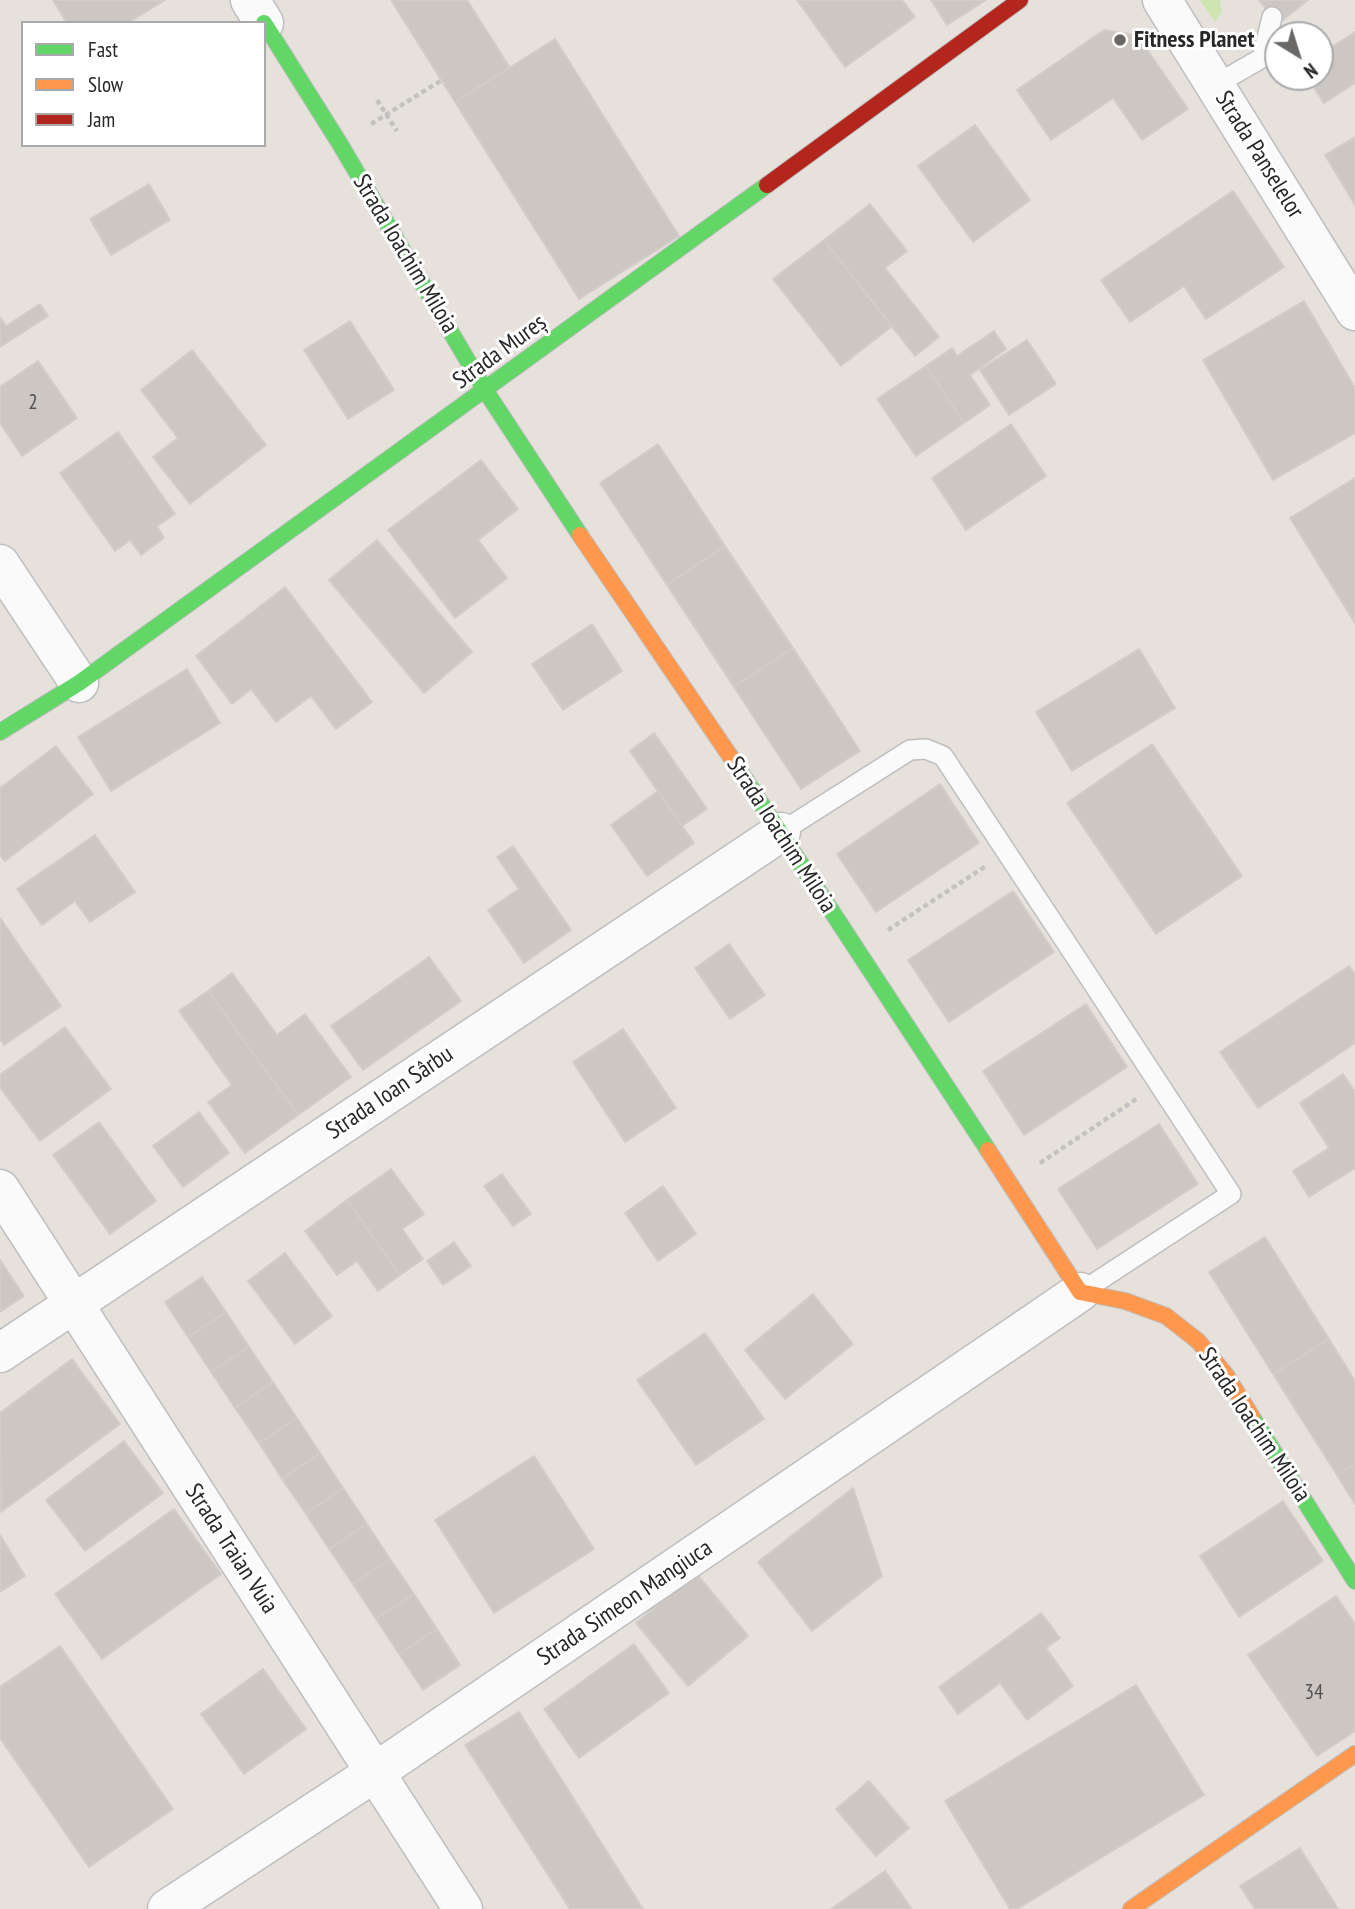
<!DOCTYPE html>
<meta charset="utf-8">
<style>
body{margin:0}
#map{position:relative;width:1355px;height:1909px;overflow:hidden;background:#e7e1dc;font-family:"PT Sans Narrow",sans-serif}
canvas{display:block}
.legend{position:absolute;left:21px;top:21px;width:245px;height:126px;box-sizing:border-box;background:#fff;border:2px solid #a9a9a9;margin:0;padding:9px 12px;list-style:none;font-size:21px;color:#272727}
.legend li{display:flex;align-items:center;gap:14px;height:35px}
.legend b{width:35px;border:2px solid #a9a9a9}
.north{position:absolute;left:1264px;top:21px;width:70px;height:70px;box-sizing:border-box;background:#fff;border:2px solid #a9a9a9;border-radius:50%;rotate:142deg;font-size:19px;font-weight:700;line-height:28px;text-align:center;color:#272727}
.north::after{content:'';display:block;margin:auto;width:24px;height:32px;background:#6a6866;clip-path:polygon(50% 0,100% 100%,50% 72%,0 100%)}
</style>
<div id="map">
<canvas width="1355" height="1909"></canvas>
<ul class="legend">
<li><b style="height:9px;background:#63d668"></b>Fast</li>
<li><b style="height:9px;background:#ff974d"></b>Slow</li>
<li><b style="height:9px;background:#b3261e"></b>Jam</li>
</ul>
<div class="north">N</div>
</div>
<script>
const c = document.querySelector('canvas').getContext('2d');
c.lineJoin = 'round';
function fillPath(path, color) {
  c.fillStyle = color;
  c.fill(path, 'evenodd');
}
function toPath(rows) {
  const path = new Path2D();
  for (const r of rows) {
    path.moveTo(r[0], r[1]);
    for (let i = 2; i < r.length; i += 2) path.lineTo(r[i], r[i + 1]);
  }
  return path;
}
function stroke(path, color, width, dash) {
  c.strokeStyle = color;
  c.lineWidth = width;
  c.lineCap = dash ? 'butt' : 'round';
  c.setLineDash(dash || []);
  c.stroke(path);
}
function drawText(font, color, halo, rows, align = 'center') {
  c.font = font + ' "PT Sans Narrow",sans-serif';
  c.lineWidth = 6;
  c.setLineDash([]);
  c.textBaseline = 'middle';
  c.strokeStyle = halo;
  c.fillStyle = color;
  for (const [text, x, y, turn = 0] of rows) {
    c.save();
    c.translate(x, y);
    c.rotate((+turn || 0) * Math.PI / 180);
    c.textAlign = isNaN(turn) ? turn : align;
    if (halo) c.strokeText(text, 0, 0);
    c.fillText(text, 0, 0);
    c.restore();
  }
}
fillPath(toPath([
 [1200,0,1220,0,1222,12,1215,22]
]), '#cfe5b1');
const building = toPath([
 [53,0,165,0,128,23,67,23,53,0],
 [391,0,467,0,510,68,455,102,391,0],
 [797,0,902,0,915,17,845,67,797,0],
 [931,0,986,0,947,25,931,0],
 [1259,0,1308,0,1278,24,1259,0],
 [1104,30,1137,35,1188,109,1142,140,1113,98,1051,140,1017,90,1104,30],
 [1355,32,1355,83,1324,103,1307,77,1320,77,1320,55,1355,32],
 [555,39,679,236,579,299,455,102,555,39],
 [975,125,1030,200,973,242,918,166,975,125],
 [1355,137,1355,205,1325,155,1355,137],
 [149,184,170,220,111,255,90,219,149,184],
 [1233,191,1284,267,1206,319,1184,286,1130,322,1101,280,1233,191],
 [870,204,907,251,885,268,939,337,915,356,824,240,870,204],
 [824,240,892,326,841,366,773,279,824,240],
 [1304,301,1355,388,1355,433,1273,480,1203,360,1304,301],
 [40,304,48,316,0,347,0,317,6,326,40,304],
 [350,321,394,390,348,419,304,350,350,321],
 [994,331,1006,349,970,375,990,405,964,423,926,366,952,348,957,356,994,331],
 [1027,340,1056,384,1009,415,980,370,1027,340],
 [192,350,266,445,190,504,153,457,178,438,141,390,192,350],
 [38,361,77,418,22,456,0,423,0,387,38,361],
 [926,366,964,423,916,456,877,399,926,366],
 [1011,424,1046,476,966,530,932,478,1011,424],
 [118,432,175,514,157,526,164,538,141,555,130,540,115,551,60,473,118,432],
 [658,444,725,546,667,585,600,483,658,444],
 [481,460,518,509,478,540,507,578,455,618,388,530,481,460],
 [1355,478,1355,623,1290,518,1355,478],
 [377,540,472,652,424,693,329,580,377,540],
 [725,546,793,648,734,687,667,585,725,546],
 [285,587,372,702,336,729,311,696,276,722,251,689,232,704,196,656,285,587],
 [592,624,622,671,563,710,532,664,592,624],
 [793,648,860,751,801,789,734,687,793,648],
 [1139,649,1175,708,1072,771,1036,712,1139,649],
 [187,669,220,723,111,791,78,737,187,669],
 [654,733,707,809,682,826,630,751,654,733],
 [1152,744,1242,876,1156,934,1067,803,1152,744],
 [56,746,93,794,5,861,0,855,0,788,56,746],
 [940,784,979,843,876,912,837,854,940,784],
 [658,791,694,843,647,876,611,825,658,791],
 [95,835,135,892,90,922,75,901,42,925,17,889,95,835],
 [513,846,571,930,524,963,488,910,519,889,497,857,513,846],
 [1013,891,1054,952,949,1022,908,960,1013,891],
 [0,918,61,1006,4,1045,0,1039,0,918],
 [729,944,765,995,730,1019,695,968,729,944],
 [429,957,461,1001,363,1070,331,1026,429,957],
 [1349,966,1355,974,1355,1043,1258,1108,1220,1052,1349,966],
 [232,973,277,1035,305,1014,351,1077,298,1115,208,991,232,973],
 [208,991,298,1115,245,1153,208,1102,232,1085,179,1011,208,991],
 [1086,1004,1127,1067,1024,1135,983,1071,1086,1004],
 [65,1027,111,1089,40,1141,0,1087,0,1075,65,1027],
 [623,1029,676,1108,625,1142,573,1062,623,1029],
 [1343,1074,1355,1092,1355,1168,1309,1197,1293,1171,1329,1148,1300,1103,1343,1074],
 [199,1112,229,1153,183,1187,153,1146,199,1112],
 [99,1122,156,1201,110,1234,53,1155,99,1122],
 [1159,1124,1198,1184,1097,1249,1058,1189,1159,1124],
 [391,1169,424,1214,402,1229,423,1259,400,1275,347,1200,391,1169],
 [502,1174,531,1214,513,1226,484,1186,502,1174],
 [663,1186,696,1234,658,1261,625,1213,663,1186],
 [347,1200,400,1275,378,1291,357,1261,337,1275,305,1231,347,1200],
 [1265,1237,1329,1339,1273,1374,1209,1272,1265,1237],
 [454,1242,471,1266,443,1285,427,1261,454,1242],
 [285,1253,332,1316,295,1344,248,1281,285,1253],
 [0,1260,24,1296,0,1312,0,1260],
 [202,1277,226,1312,188,1337,165,1302,202,1277],
 [813,1294,853,1344,785,1399,745,1350,813,1294],
 [226,1312,249,1347,211,1372,188,1337,226,1312],
 [705,1333,764,1419,696,1465,637,1380,705,1333],
 [1329,1339,1355,1381,1355,1464,1337,1475,1273,1374,1329,1339],
 [249,1347,273,1382,235,1408,211,1372,249,1347],
 [72,1359,120,1424,1,1512,0,1413,72,1359],
 [273,1382,297,1418,259,1443,235,1408,273,1382],
 [297,1418,320,1453,282,1479,259,1443,297,1418],
 [124,1441,163,1493,85,1551,46,1500,124,1441],
 [320,1453,343,1488,306,1514,282,1479,320,1453],
 [534,1456,594,1549,494,1613,435,1520,534,1456],
 [1355,1464,1355,1504,1337,1475,1355,1464],
 [343,1488,367,1524,329,1549,306,1514,343,1488],
 [853,1488,882,1576,812,1631,758,1562,853,1488],
 [1283,1501,1323,1561,1239,1617,1200,1556,1283,1501],
 [174,1509,221,1574,102,1659,55,1594,174,1509],
 [367,1524,390,1559,353,1584,329,1549,367,1524],
 [0,1535,25,1576,0,1592,0,1535],
 [390,1559,414,1594,376,1619,353,1584,390,1559],
 [696,1573,748,1636,688,1686,636,1623,696,1573],
 [414,1594,437,1629,399,1654,376,1619,414,1594],
 [1336,1596,1355,1624,1355,1731,1317,1756,1248,1655,1336,1596],
 [1041,1613,1060,1638,1046,1648,1073,1686,1027,1720,1000,1683,958,1714,939,1687,1041,1613],
 [437,1629,460,1665,423,1690,399,1654,437,1629],
 [634,1644,669,1693,579,1758,544,1709,634,1644],
 [60,1646,173,1809,89,1867,0,1738,0,1687,60,1646],
 [263,1669,306,1729,244,1774,201,1714,263,1669],
 [1136,1685,1204,1795,1017,1909,1010,1909,945,1801,1136,1685],
 [519,1712,643,1909,570,1909,465,1745,519,1712],
 [869,1781,909,1828,876,1856,836,1809,869,1781],
 [1300,1848,1338,1909,1255,1909,1240,1886,1300,1848],
 [885,1871,912,1909,831,1909,885,1871]
]);
fillPath(building, '#ccc7c3');
stroke(building, '#d2cdc8', 2);
const lane = toPath([
 [1215,85,1262,58,1272,17],
 [781,832,910,750,926,749,943,756,1079,962,1231,1194,1081,1292]
]);
const street = toPath([
 [250,0,264,23],
 [1162,0,1355,311],
 [0,564,79,683],
 [0,1189,463,1909],
 [0,1353,781,832],
 [167,1909,374,1773,1080,1292]
]);
const fast = toPath([
 [264,23,340,144,485,390,580,535],
 [0,732,79,683,767,185],
 [730,756,988,1150],
 [1252,1417,1355,1581]
]);
const slow = toPath([
 [580,535,730,756],
 [988,1150,1080,1292,1125,1301,1166,1316,1198,1341,1226,1375,1252,1417],
 [1131,1909,1355,1754]
]);
const jam = toPath([
 [767,185,1020,0]
]);
stroke(lane, '#bfbebf', 22);
stroke(street, '#bfbebf', 41);
stroke(fast, '#bfbebf', 18);
stroke(slow, '#bfbebf', 18);
stroke(jam, '#bfbebf', 18);
stroke(toPath([
 [377,100,397,131],
 [371,124,442,80],
 [888,930,986,866],
 [1040,1163,1138,1098]
]), '#c2c2c1', 4.5, [5, 3.5]);
stroke(lane, '#fbfafa', 19);
stroke(street, '#fbfafa', 38);
stroke(fast, '#63d668', 16);
stroke(slow, '#ff974d', 16);
stroke(jam, '#b3261e', 16);
for (const [x, y, r, color] of [
 [1120,40,7,"#6a6866"]
]) {
  const dot = new Path2D();
  dot.arc(x, y, r, 0, 2 * Math.PI);
  c.fillStyle = color;
  c.fill(dot);
  stroke(dot, '#fff', 2.5);
}
drawText('21px', '#525150', null, [
 ["2",33,403],
 ["34",1314,1693]
]);
drawText('bold 24px', '#272727', '#fff', [
 ["Fitness Planet",1134,40]
], 'left');
drawText('24px', '#272727', '#fff', [
 ["Strada Panselelor",1259,155,58],
 ["Strada Ioachim Miloia",405,254,59],
 ["Strada Mureș",500,352,-36],
 ["Strada Ioachim Miloia",781,835,57],
 ["Strada Ioan Sârbu",390,1093,-34],
 ["Strada Ioachim Miloia",1254,1425,56],
 ["Strada Traian Vuia",231,1549,57],
 ["Strada Simeon Mangiuca",625,1603,-34]
]);
</script>
